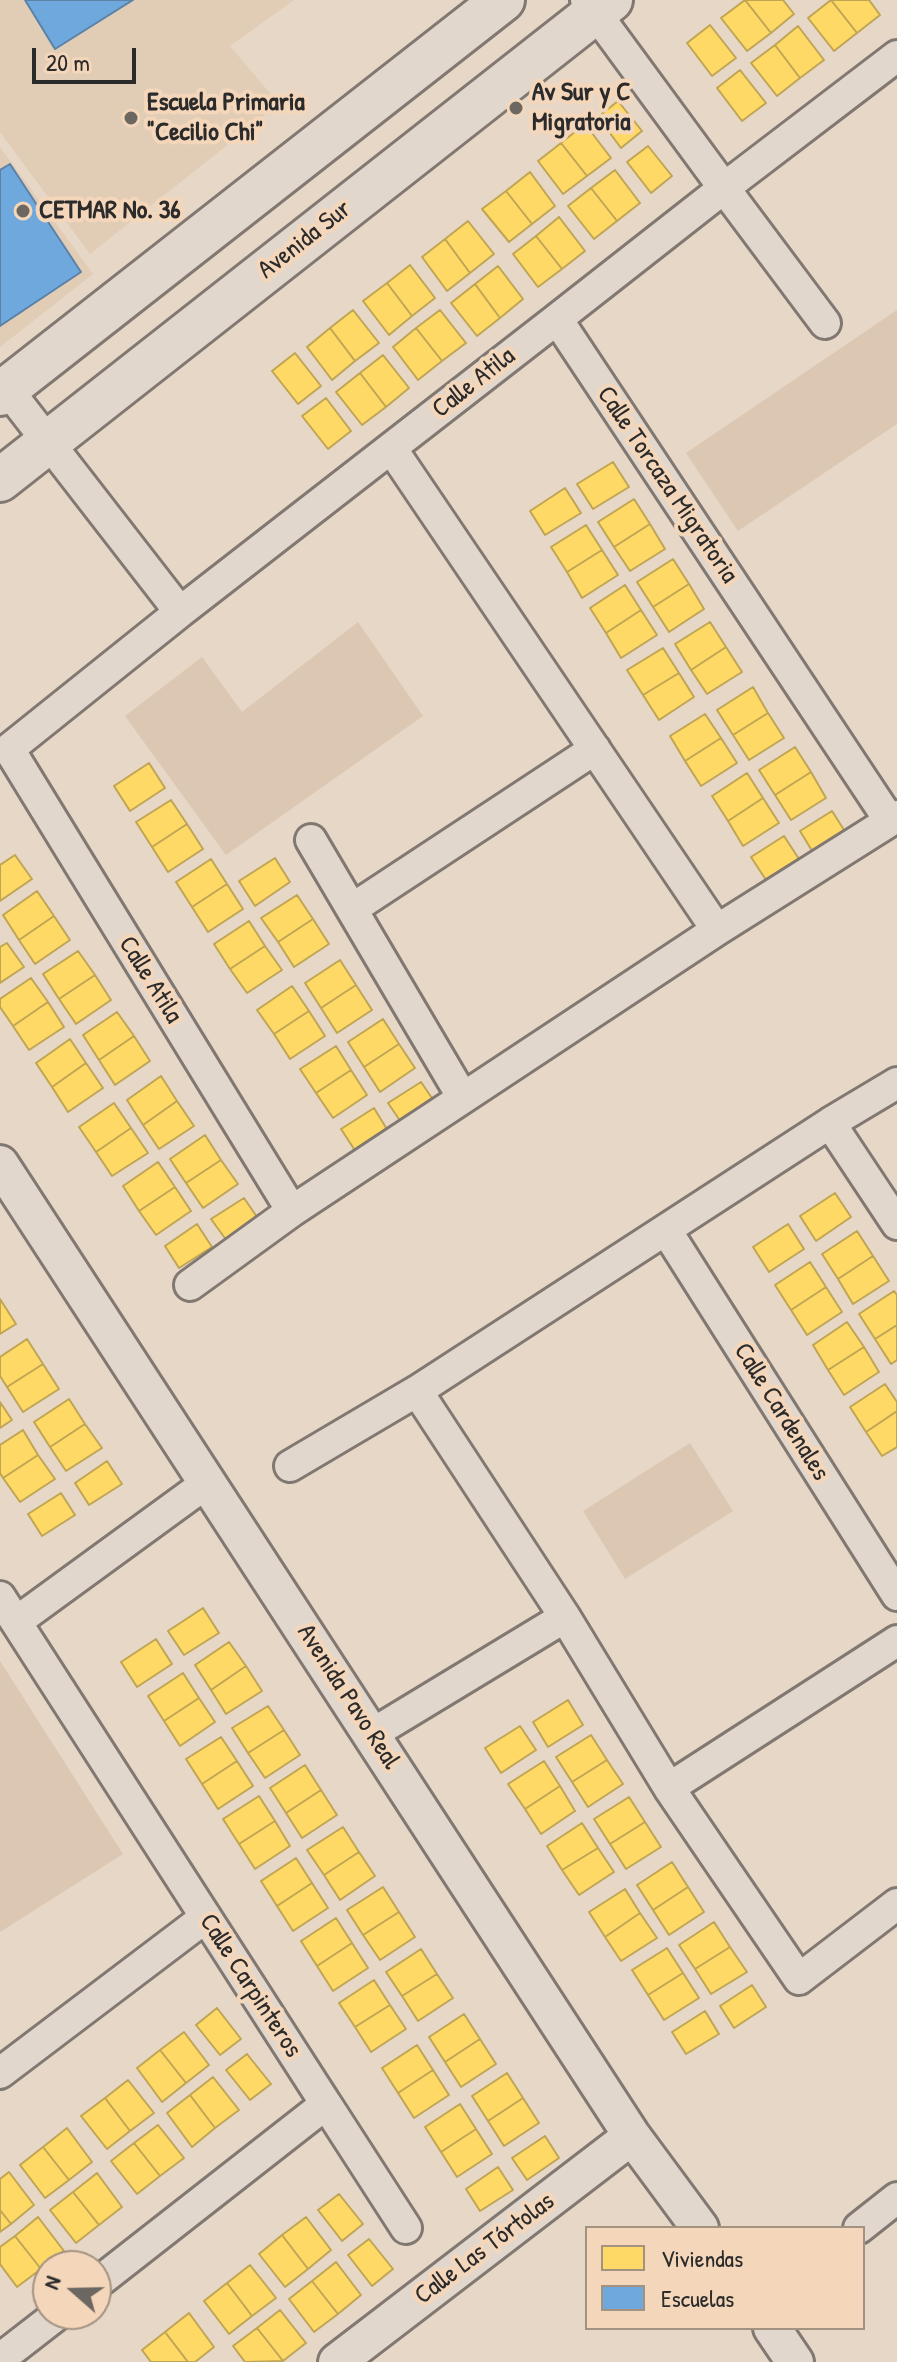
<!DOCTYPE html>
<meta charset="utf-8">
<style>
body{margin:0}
#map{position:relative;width:897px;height:2362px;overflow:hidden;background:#e7d7c7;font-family:"Patrick Hand",sans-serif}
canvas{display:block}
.legend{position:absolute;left:585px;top:2226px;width:280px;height:104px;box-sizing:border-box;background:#f4d6ba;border:2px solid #a49281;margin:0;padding:10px 14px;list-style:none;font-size:24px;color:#2b2b2b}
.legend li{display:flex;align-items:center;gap:16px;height:40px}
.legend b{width:40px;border:2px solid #a49281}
.north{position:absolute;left:32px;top:2250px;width:80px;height:80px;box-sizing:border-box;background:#f4d6ba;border:2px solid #a49281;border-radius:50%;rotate:290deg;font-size:22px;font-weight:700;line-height:32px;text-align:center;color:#2b2b2b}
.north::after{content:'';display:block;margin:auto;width:28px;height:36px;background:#6d6762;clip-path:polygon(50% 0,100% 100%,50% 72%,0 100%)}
.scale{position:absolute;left:32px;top:48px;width:104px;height:36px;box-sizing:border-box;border:4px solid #2b2b2b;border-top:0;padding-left:10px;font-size:24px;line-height:28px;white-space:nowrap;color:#2b2b2b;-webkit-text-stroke:6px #f4d6ba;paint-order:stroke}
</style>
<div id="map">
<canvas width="897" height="2362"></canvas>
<ul class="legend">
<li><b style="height:22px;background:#ffd966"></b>Viviendas</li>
<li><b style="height:22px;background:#6fa8dc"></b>Escuelas</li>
</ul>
<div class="north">N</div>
<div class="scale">20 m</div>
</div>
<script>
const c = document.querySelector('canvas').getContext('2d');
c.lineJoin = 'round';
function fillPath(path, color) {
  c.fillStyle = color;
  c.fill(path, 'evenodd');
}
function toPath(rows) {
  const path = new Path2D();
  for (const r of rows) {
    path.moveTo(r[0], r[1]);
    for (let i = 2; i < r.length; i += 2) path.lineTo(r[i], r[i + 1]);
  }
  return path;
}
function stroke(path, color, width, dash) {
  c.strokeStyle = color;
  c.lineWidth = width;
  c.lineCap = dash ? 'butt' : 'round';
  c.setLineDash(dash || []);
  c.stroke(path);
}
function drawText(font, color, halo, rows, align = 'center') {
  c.font = font + ' "Patrick Hand",sans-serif';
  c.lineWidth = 8;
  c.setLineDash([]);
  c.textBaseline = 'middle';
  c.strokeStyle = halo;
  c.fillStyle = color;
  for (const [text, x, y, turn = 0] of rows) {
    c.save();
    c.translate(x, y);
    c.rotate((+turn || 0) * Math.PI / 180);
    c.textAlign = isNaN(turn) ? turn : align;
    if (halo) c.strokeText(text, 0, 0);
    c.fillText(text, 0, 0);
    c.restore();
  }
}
fillPath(toPath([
 [0,0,294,0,230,46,279,104,90,254,0,132],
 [0,147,93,274,0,347]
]), '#e1ccb6');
fillPath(toPath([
 [897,310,897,424,738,531,686,453],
 [358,622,423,716,226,855,125,716,202,657,242,712],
 [690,1443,733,1511,625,1579,583,1511],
 [0,1661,123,1854,0,1932]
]), '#dcc7b3');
const homes = toPath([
 [745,0,783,0,794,14,771,33,745,0],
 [745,0,771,33,747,51,721,18,745,0],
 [831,0,869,0,880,15,857,33,831,0],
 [831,0,857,33,834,51,808,18,831,0],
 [710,25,736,58,712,76,687,43,710,25],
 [798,26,824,60,800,78,775,45,798,26],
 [775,45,800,78,777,96,751,63,775,45],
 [740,70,766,103,742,121,717,88,740,70],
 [618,101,642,131,621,148,598,117,618,101],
 [585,124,611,158,587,176,561,143,585,124],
 [561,143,587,176,563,194,538,161,561,143],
 [648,146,672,176,651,193,627,162,648,146],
 [615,170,640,203,617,221,591,188,615,170],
 [530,172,555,206,532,224,506,191,530,172],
 [591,188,617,221,594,239,568,206,591,188],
 [506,191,532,224,509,242,482,209,506,191],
 [559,217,585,251,562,269,536,236,559,217],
 [468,221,494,254,470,273,445,239,468,221],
 [536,236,562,269,538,287,513,254,536,236],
 [445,239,470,273,447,291,422,257,445,239],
 [410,265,435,298,412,316,387,283,410,265],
 [498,266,523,299,500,318,475,284,498,266],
 [387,283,412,316,389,335,363,301,387,283],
 [475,284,500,318,477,336,451,303,475,284],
 [353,310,379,343,355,361,330,328,353,310],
 [440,310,466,343,442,361,416,328,440,310],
 [330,328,355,361,332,380,307,347,330,328],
 [416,328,442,361,418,380,393,347,416,328],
 [295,353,321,386,298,404,272,371,295,353],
 [383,355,409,388,386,407,360,373,383,355],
 [360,373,386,407,362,425,336,392,360,373],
 [326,398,351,431,328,449,302,416,326,398],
 [613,462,629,487,593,509,577,484,613,462],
 [565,488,581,513,545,535,530,511,565,488],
 [634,499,650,524,614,547,598,522,634,499],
 [650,524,665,549,630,571,614,547,650,524],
 [586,525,602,550,567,572,551,547,586,525],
 [602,550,618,575,582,598,567,572,602,550],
 [673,559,689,584,653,607,637,582,673,559],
 [689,584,704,609,669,632,653,607,689,584],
 [625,585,641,610,606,633,590,608,625,585],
 [641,610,657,635,621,658,606,633,641,610],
 [710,622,726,647,691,670,675,644,710,622],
 [726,647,742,672,707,694,691,670,726,647],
 [663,648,679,673,643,695,627,670,663,648],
 [679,673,694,697,659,720,643,695,679,673],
 [753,687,768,713,733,735,717,710,753,687],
 [768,713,784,738,749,760,733,735,768,713],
 [705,714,721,738,685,761,670,736,705,714],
 [721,738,737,763,701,786,685,761,721,738],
 [795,747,811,772,775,795,759,770,795,747],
 [149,763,165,788,130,811,114,786,149,763],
 [811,772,826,798,791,820,775,795,811,772],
 [747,773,763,798,728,821,712,796,747,773],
 [763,798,779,823,743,846,728,821,763,798],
 [171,800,187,824,152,847,136,822,171,800],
 [832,811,846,833,814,854,800,831,832,811],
 [187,824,203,849,168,872,152,847,187,824],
 [784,836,799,859,766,880,751,857,784,836],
 [15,855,32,879,0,901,0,865,15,855],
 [275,858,290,882,255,906,239,881,275,858],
 [211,859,227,884,192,907,176,882,211,859],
 [227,884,243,909,208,932,192,907,227,884],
 [37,891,54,916,19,940,3,915,37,891],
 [297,895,313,919,278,942,261,918,297,895],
 [54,916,70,940,35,964,19,940,54,916],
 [313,919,329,944,294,967,278,942,313,919],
 [249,921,265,946,230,969,214,944,249,921],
 [7,943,24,967,0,983,0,947,7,943],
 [265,946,282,970,247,993,230,969,265,946],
 [78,951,95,975,59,999,43,974,78,951],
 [340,960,356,985,321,1008,305,983,340,960],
 [95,975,111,1000,76,1024,59,999,95,975],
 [31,978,48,1002,13,1026,0,1007,0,999,31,978],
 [356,985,372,1010,337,1033,321,1008,356,985],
 [292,986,309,1011,274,1034,257,1010,292,986],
 [48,1002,64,1027,29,1050,13,1026,48,1002],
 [309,1011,325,1036,290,1059,274,1034,309,1011],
 [117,1012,134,1036,99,1060,83,1035,117,1012],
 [383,1019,399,1044,364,1067,348,1042,383,1019],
 [134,1036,150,1061,115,1085,99,1060,134,1036],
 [70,1039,86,1063,52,1087,36,1063,70,1039],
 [399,1044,415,1068,380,1092,364,1067,399,1044],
 [336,1046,351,1070,316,1093,300,1069,336,1046],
 [86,1063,103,1088,68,1112,52,1087,86,1063],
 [351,1070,367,1095,333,1118,316,1093,351,1070],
 [161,1076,177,1101,143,1125,127,1100,161,1076],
 [421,1082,436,1104,403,1125,388,1103,421,1082],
 [177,1101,194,1126,159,1149,143,1125,177,1101],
 [114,1103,131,1128,96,1152,79,1127,114,1103],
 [374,1108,388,1131,356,1152,341,1129,374,1108],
 [131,1128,148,1153,112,1176,96,1152,131,1128],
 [205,1135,221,1160,186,1183,170,1159,205,1135],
 [221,1160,238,1184,203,1208,186,1183,221,1160],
 [158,1162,175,1187,139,1211,123,1186,158,1162],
 [175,1187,191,1211,156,1235,139,1211,175,1187],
 [835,1193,851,1217,816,1241,800,1216,835,1193],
 [244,1198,259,1220,227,1241,211,1219,244,1198],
 [197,1224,212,1247,179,1268,165,1246,197,1224],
 [788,1224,804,1249,769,1272,753,1247,788,1224],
 [857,1231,873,1256,838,1279,822,1254,857,1231],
 [873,1256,889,1281,853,1304,838,1279,873,1256],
 [810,1262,826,1287,791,1310,775,1285,810,1262],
 [826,1287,842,1312,807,1335,791,1310,826,1287],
 [894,1291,897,1295,897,1325,875,1339,859,1314,894,1291],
 [0,1299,16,1324,0,1334,0,1299],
 [847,1322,864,1347,828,1370,813,1345,847,1322],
 [897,1325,897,1360,891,1364,875,1339,897,1325],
 [27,1339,43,1364,7,1387,0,1376,0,1357,27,1339],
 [864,1347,879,1372,844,1395,828,1370,864,1347],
 [43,1364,59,1389,23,1412,7,1387,43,1364],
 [885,1384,897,1402,897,1411,866,1432,850,1407,885,1384],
 [69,1399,85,1424,50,1447,34,1422,69,1399],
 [0,1402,12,1420,0,1428,0,1402],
 [897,1411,897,1447,882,1456,866,1432,897,1411],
 [85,1424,102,1448,66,1471,50,1447,85,1424],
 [23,1430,38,1455,3,1478,0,1473,0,1445,23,1430],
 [38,1455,55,1479,20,1502,3,1478,38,1455],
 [107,1461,122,1484,89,1505,75,1483,107,1461],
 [61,1493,75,1515,42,1536,28,1514,61,1493],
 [203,1608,219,1633,184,1655,168,1631,203,1608],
 [156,1639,172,1664,137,1687,121,1662,156,1639],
 [229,1642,246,1666,211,1690,195,1665,229,1642],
 [246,1666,262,1691,226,1714,211,1690,246,1666],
 [183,1673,199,1698,164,1721,148,1696,183,1673],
 [199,1698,215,1722,180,1746,164,1721,199,1698],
 [568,1700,583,1725,548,1747,533,1722,568,1700],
 [268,1706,284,1730,248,1753,232,1728,268,1706],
 [520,1726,536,1750,501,1773,485,1748,520,1726],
 [284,1730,300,1755,265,1778,248,1753,284,1730],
 [591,1735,607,1760,572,1782,556,1757,591,1735],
 [221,1737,237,1761,202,1784,186,1759,221,1737],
 [607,1760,623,1784,588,1807,572,1782,607,1760],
 [237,1761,253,1786,218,1809,202,1784,237,1761],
 [544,1761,560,1786,525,1809,508,1784,544,1761],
 [305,1765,321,1790,286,1813,270,1788,305,1765],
 [560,1786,575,1811,541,1834,525,1809,560,1786],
 [321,1790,337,1815,302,1838,286,1813,321,1790],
 [259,1796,275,1821,239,1844,223,1819,259,1796],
 [629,1797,645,1822,610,1844,594,1819,629,1797],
 [275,1821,290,1846,255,1869,239,1844,275,1821],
 [645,1822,661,1847,626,1869,610,1844,645,1822],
 [582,1823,598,1848,562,1870,547,1846,582,1823],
 [343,1827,359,1852,324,1875,307,1850,343,1827],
 [598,1848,614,1872,579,1895,562,1870,598,1848],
 [359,1852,375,1876,340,1900,324,1875,359,1852],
 [296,1858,312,1883,277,1906,261,1881,296,1858],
 [672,1862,688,1887,653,1910,637,1885,672,1862],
 [312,1883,328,1908,293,1931,277,1906,312,1883],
 [383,1887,399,1912,363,1935,347,1910,383,1887],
 [688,1887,704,1912,669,1935,653,1910,688,1887],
 [625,1889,640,1913,605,1937,589,1912,625,1889],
 [399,1912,415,1937,380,1960,363,1935,399,1912],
 [640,1913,657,1938,621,1961,605,1937,640,1913],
 [336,1918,352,1943,317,1966,301,1941,336,1918],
 [714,1922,730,1947,695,1969,679,1945,714,1922],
 [352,1943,368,1968,333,1991,317,1966,352,1943],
 [730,1947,747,1972,711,1994,695,1969,730,1947],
 [667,1948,683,1973,648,1995,632,1970,667,1948],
 [421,1949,437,1974,402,1996,386,1972,421,1949],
 [683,1973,699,1998,664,2020,648,1995,683,1973],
 [437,1974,453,1998,418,2021,402,1996,437,1974],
 [374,1980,390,2005,355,2027,339,2003,374,1980],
 [752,1985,766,2007,734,2028,720,2006,752,1985],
 [390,2005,406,2029,371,2052,355,2027,390,2005],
 [217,2008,241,2039,220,2055,196,2025,217,2008],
 [705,2011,719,2034,686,2054,672,2032,705,2011],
 [464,2014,480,2039,445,2062,429,2037,464,2014],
 [184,2032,209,2065,186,2083,160,2050,184,2032],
 [480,2039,496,2064,461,2087,445,2062,480,2039],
 [417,2045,433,2070,398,2093,382,2068,417,2045],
 [160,2050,186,2083,162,2102,137,2068,160,2050],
 [247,2054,271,2084,250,2100,226,2070,247,2054],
 [433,2070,449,2095,414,2118,398,2093,433,2070],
 [507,2073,523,2098,488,2121,472,2096,507,2073],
 [213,2077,239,2110,215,2128,190,2095,213,2077],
 [128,2080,154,2113,130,2131,105,2098,128,2080],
 [190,2095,215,2128,192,2147,167,2113,190,2095],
 [105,2098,130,2131,107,2149,81,2116,105,2098],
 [523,2098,539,2123,504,2146,488,2121,523,2098],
 [460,2104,476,2129,441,2152,425,2127,460,2104],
 [158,2125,184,2158,160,2176,134,2143,158,2125],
 [67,2128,92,2162,69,2180,43,2147,67,2128],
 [476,2129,492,2154,457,2177,441,2152,476,2129],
 [545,2136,559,2158,527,2180,512,2158,545,2136],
 [134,2143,160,2176,137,2194,111,2161,134,2143],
 [43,2147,69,2180,45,2198,20,2165,43,2147],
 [498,2167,513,2190,480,2211,466,2189,498,2167],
 [9,2172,34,2205,11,2224,0,2210,0,2179,9,2172],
 [97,2173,122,2207,99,2225,73,2192,97,2173],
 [73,2192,99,2225,76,2243,50,2210,73,2192],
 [339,2194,363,2224,342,2241,318,2210,339,2194],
 [0,2210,11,2224,0,2232,0,2210],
 [38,2217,64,2251,41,2269,15,2236,38,2217],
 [306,2217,331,2250,308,2269,282,2235,306,2217],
 [282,2235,308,2269,285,2287,259,2254,282,2235],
 [15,2236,41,2269,17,2287,0,2264,0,2247,15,2236],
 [369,2239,393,2269,372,2286,348,2255,369,2239],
 [336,2262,361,2295,338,2314,312,2281,336,2262],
 [250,2265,276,2298,252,2316,227,2283,250,2265],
 [312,2281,338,2314,314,2332,289,2299,312,2281],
 [227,2283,252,2316,229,2334,204,2301,227,2283],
 [280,2310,306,2343,283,2361,257,2328,280,2310],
 [189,2313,214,2347,195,2362,188,2362,165,2332,189,2313],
 [257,2328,283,2361,245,2362,233,2346,257,2328],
 [165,2332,188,2362,151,2362,142,2350,165,2332]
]);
fillPath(homes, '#ffd966');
stroke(homes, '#bfa554', 2);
const schools = toPath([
 [25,0,133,0,55,49,25,0],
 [10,164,81,272,0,326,0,170,10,164]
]);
fillPath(schools, '#6fa8dc');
stroke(schools, '#5b82a7', 2);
const minor = toPath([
 [586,0,724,188,557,319,890,821,897,816],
 [825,323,724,188,897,56],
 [7,389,180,612,9,749,292,1211,717,930,890,821],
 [391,448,557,319],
 [180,612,391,448,717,930],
 [311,840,463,1098],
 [352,909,595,749],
 [830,1123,897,1224],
 [666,1230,897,1595],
 [190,1285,292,1211],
 [417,1391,565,1617,669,1788,799,1979,897,1904],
 [290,1466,417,1391,830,1123,897,1083],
 [0,1597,326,2104,96,2284],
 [16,1622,208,1482],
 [372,1734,565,1617],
 [669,1788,897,1641],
 [0,2073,206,1917],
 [326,2104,406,2228],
 [859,2228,897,2198],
 [0,2359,58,2314]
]);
const tertiary = toPath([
 [0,1164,632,2136,700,2228],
 [772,2328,795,2362],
 [337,2362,632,2136]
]);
const secondary = toPath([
 [0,394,503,0],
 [0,480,611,0]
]);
stroke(minor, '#807871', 36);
stroke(tertiary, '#807871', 42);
stroke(secondary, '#807871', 48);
stroke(minor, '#e2d7cc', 30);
stroke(tertiary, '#e2d7cc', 36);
stroke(secondary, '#e2d7cc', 42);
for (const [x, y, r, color] of [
 [516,108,8,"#6d6762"],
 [131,118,8,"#6d6762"],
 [23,211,8,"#6d6762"]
]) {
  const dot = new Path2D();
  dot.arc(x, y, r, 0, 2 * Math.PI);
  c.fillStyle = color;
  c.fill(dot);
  stroke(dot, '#f4d6ba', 3);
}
drawText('bold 26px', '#2b2b2b', '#f4d6ba', [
 ["Av Sur y C",532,93],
 ["Migratoria",532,123],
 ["Escuela Primaria",147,103],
 ["\"Cecilio Chi\"",147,133],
 ["CETMAR No. 36",39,211]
], 'left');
drawText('26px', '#2b2b2b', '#f4d6ba', [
 ["Avenida Sur",305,240,-38],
 ["Calle Atila",474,383,-38],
 ["Calle Torcaza Migratoria",667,485,56],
 ["Calle Atila",150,980,58],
 ["Calle Cardenales",781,1412,58],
 ["Avenida Pavo Real",348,1697,57],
 ["Calle Carpinteros",250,1986,57],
 ["Calle Las Tórtolas",485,2249,-37]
]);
</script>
